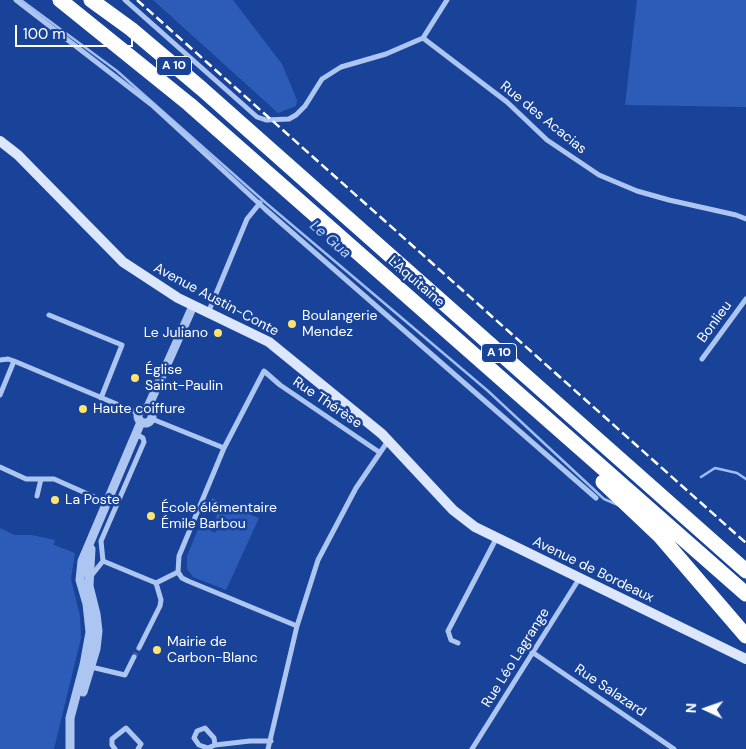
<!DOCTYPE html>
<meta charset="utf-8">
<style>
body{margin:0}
#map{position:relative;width:746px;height:749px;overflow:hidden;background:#184399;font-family:"DM Sans",sans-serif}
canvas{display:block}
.north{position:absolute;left:681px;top:684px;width:50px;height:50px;-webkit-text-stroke:4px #184399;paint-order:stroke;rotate:273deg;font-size:14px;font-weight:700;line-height:20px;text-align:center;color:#fff}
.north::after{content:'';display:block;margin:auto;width:18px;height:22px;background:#fff;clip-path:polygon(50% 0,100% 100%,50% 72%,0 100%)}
.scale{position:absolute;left:15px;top:25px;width:118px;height:22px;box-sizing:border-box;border:2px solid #fff;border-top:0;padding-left:6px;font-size:15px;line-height:18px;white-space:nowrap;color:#fff;-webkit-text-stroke:4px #184399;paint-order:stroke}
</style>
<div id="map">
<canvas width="746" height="749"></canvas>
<div class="north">N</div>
<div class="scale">100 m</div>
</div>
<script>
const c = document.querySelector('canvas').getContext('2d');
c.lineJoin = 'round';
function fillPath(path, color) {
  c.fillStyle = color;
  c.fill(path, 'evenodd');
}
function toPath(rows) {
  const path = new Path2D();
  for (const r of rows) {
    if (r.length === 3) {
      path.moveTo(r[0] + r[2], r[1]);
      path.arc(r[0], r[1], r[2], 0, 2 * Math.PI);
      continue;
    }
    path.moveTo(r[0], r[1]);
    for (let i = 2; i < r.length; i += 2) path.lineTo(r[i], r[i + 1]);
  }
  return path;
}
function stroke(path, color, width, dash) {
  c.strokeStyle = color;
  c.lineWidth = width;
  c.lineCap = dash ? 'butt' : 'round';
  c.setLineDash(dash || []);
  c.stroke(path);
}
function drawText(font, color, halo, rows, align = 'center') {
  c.font = font + ' "DM Sans",sans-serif';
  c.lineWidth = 5;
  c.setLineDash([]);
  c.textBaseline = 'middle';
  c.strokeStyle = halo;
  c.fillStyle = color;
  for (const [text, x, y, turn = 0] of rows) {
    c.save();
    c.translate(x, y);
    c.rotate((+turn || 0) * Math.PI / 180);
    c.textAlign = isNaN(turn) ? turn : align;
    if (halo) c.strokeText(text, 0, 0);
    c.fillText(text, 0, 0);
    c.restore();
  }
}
fillPath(toPath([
 [153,0,233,0,282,64,297,100,296,106,278,113],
 [637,0,746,0,746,107,625,105],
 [212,498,259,518,226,590,193,577,187,569,187,556,201,522,212,527,211,531,215,533,218,528,213,525,218,512,208,507],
 [0,528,15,535,32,535,55,540,54,545,75,553,71,579,80,616,81,638,54,749,0,749]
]), '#2c5cb7');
stroke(toPath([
 [21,0,117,71,266,203,488,391,604,499,618,505],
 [701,477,715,468,737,473,746,479]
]), '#a0bef4', 2.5);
stroke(toPath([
 [134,657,139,648]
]), '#3b5fa8', 5, [5, 2.5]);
stroke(toPath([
 [16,0,152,105,265,209,596,498],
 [125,0,257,117,266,120,289,119,296,115,305,106,322,79,341,67,386,54,423,38,447,0],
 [423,38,507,102,547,140,599,175,637,191,669,200,736,215,746,219],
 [208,313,247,219,260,203],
 [49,315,122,345,101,398],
 [702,359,746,299],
 [0,360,8,359,14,361,138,413],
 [0,395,14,361],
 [152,419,224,448],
 [0,467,26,479,54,479,108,503],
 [37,496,41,479],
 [103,561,101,541,144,442,143,438,136,434],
 [103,561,156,583],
 [91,576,103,561],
 [156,583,178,572],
 [297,626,188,581,182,578,178,572,179,556,224,448,264,371,280,385,379,452],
 [458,643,451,640,448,631,496,539],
 [139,648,160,606,161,600,156,583],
 [532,652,674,749],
 [91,667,125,675,134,657],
 [215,745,208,748,199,745,194,738,197,731,205,728,214,738,215,745,250,741,271,741],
 [115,749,112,745,112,739,126,728,141,744,138,749],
 [268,749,297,626,318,560,356,488,388,441],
 [472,749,579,579]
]), '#adc5f1', 5);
stroke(toPath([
 [145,416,7],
 [147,409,193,306],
 [83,692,96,649,98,631,96,614,89,586,91,549],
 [70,749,70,718,84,665,90,632,87,604,80,580,82,561,141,422]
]), '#adc5f1', 9);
stroke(toPath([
 [0,141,18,155,123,262,178,298,269,342,382,434,453,510,475,527,746,659]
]), '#dce6fc', 10);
stroke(toPath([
 [60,0,189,104,746,594],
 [91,0,131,29,202,89,746,571],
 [603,482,660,536,746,636]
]), '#fff', 15);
stroke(toPath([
 [137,0,746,543]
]), '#fff', 2.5, [9, 4]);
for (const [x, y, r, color] of [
 [292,324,5,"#ffe46d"],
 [218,333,5,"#ffe46d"],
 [135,378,5,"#ffe46d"],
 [83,409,5,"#ffe46d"],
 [55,500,5,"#ffe46d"],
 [151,516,5,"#ffe46d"],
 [157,650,5,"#ffe46d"]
]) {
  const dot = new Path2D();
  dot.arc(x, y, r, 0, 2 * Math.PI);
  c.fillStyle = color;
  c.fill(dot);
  stroke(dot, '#184399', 2);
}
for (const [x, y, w] of [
 [174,66,35],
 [499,353,35]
]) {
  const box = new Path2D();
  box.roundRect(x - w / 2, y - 9.5, w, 19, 4);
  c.fillStyle = '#184399';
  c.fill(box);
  stroke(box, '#fff', 1);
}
drawText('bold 12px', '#fff', null, [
 ["A 10",174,66],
 ["A 10",499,353]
]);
drawText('14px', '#fff', '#184399', [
 ["Rue des Acacias",543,118,39],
 ["L'Aquitaine",416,282,41],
 ["Avenue Austin-Conte",216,300,28],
 ["Bonlieu",715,322,-54],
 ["Rue Thérèse",327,403,34],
 ["Avenue de Bordeaux",593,570,26],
 ["Rue Léo Lagrange",516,658,-58],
 ["Rue Salazard",610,691,34]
]);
drawText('14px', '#fff', '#184399', [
 ["Boulangerie",302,316],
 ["Mendez",302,332],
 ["Le Juliano",208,333,"right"],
 ["Église",145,370],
 ["Saint-Paulin",145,386],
 ["Haute coiffure",93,409],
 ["La Poste",65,500],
 ["École élémentaire",161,508],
 ["Émile Barbou",161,524],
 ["Mairie de",167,642],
 ["Carbon-Blanc",167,658]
], 'left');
drawText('italic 15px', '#bad0f8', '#184399', [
 ["Le Gua",330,240,41]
]);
</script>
